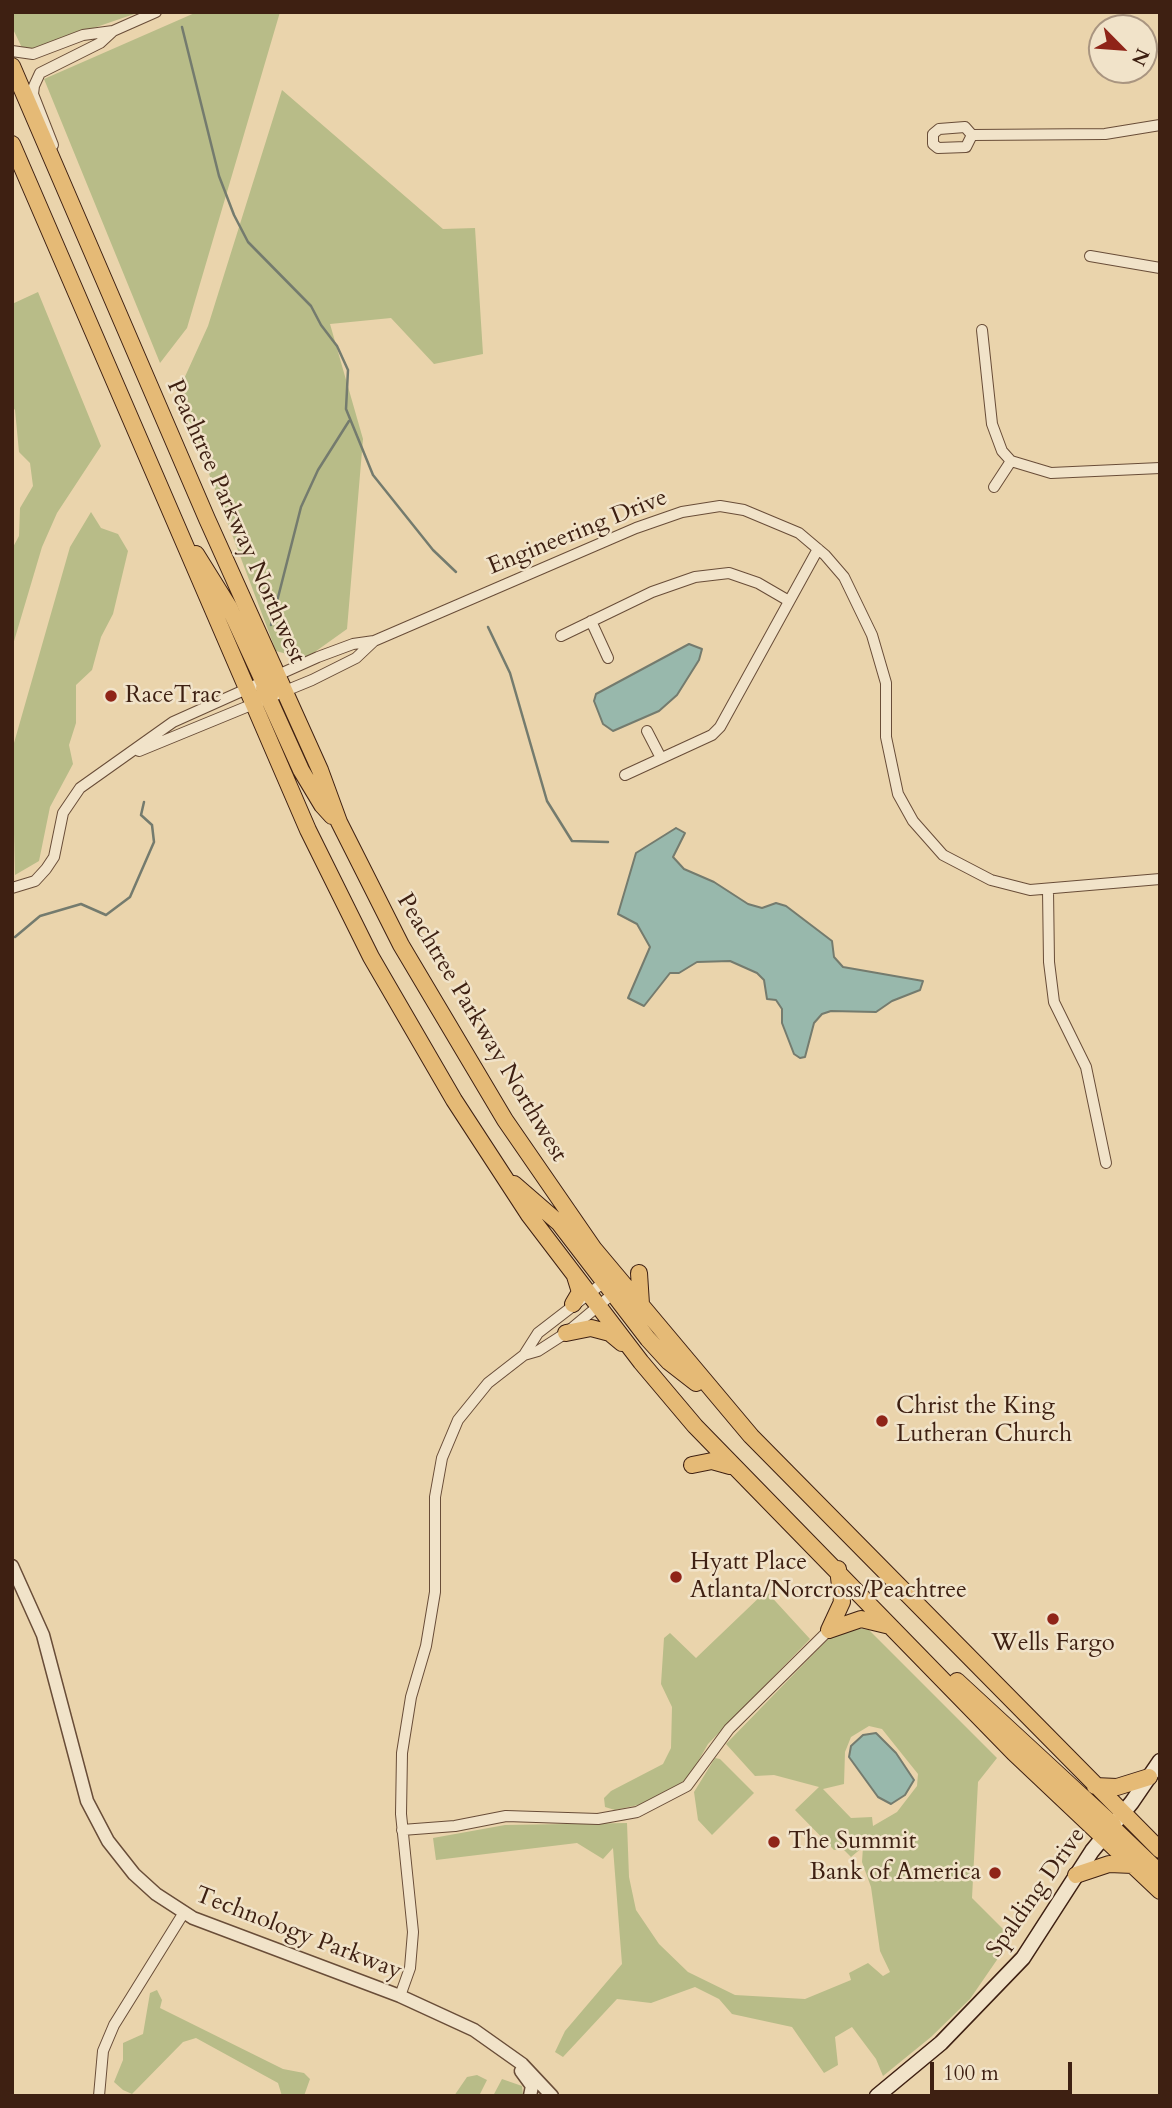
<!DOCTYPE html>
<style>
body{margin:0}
#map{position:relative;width:1172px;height:2108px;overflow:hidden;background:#ead4ac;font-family:Cardo,serif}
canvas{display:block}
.frame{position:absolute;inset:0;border:14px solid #3e2012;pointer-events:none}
.north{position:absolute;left:1088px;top:14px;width:70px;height:70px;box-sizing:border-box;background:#f1e3c9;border:2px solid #a99580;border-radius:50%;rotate:115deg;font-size:19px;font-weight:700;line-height:28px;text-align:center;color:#3e2012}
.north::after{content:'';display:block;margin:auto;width:24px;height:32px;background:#8f2418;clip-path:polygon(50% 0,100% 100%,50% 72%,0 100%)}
.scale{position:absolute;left:930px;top:2062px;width:142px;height:32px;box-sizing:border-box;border:4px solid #3e2012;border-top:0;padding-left:9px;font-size:21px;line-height:24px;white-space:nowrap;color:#3e2012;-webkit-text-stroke:5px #f1e3c9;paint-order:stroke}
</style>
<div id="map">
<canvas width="1172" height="2108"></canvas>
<div class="frame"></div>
<div class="north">N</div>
<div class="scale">100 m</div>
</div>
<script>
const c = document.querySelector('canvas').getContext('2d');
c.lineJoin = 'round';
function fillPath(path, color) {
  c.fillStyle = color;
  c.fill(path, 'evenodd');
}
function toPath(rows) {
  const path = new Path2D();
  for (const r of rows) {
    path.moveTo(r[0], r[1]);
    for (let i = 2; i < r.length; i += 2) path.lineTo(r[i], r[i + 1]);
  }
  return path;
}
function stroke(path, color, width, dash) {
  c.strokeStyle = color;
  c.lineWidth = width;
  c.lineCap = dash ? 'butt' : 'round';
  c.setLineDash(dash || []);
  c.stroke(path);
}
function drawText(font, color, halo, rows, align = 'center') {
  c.font = font + ' Cardo,serif';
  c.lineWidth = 5;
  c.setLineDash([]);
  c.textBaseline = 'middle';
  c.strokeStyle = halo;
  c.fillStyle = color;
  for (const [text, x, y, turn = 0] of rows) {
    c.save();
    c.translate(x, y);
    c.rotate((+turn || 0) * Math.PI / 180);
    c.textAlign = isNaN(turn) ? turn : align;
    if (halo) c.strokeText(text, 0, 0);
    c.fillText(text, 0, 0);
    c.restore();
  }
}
fillPath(toPath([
 [12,12,140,12,24,52,12,27],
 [197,12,280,12,187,328,160,363,44,79],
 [282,90,443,229,475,228,483,354,434,364,391,318,330,324,363,439,347,629,305,659,276,651,178,392,208,326],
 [38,292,101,446,57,513,42,547,12,648,12,549,19,536,20,508,33,486,30,463,19,452,15,410,12,406,12,304],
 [91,512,101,528,118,534,128,551,113,614,101,637,92,670,76,685,76,723,69,745,73,764,50,807,39,861,15,875,12,750,70,547],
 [766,1591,810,1639,708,1744,688,1779,643,1804,615,1810,605,1807,604,1798,611,1791,663,1764,671,1748,672,1707,661,1684,664,1638,670,1633,696,1658],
 [846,1626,869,1630,997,1758,978,1782,972,1898,1012,1938,970,1999,931,2037,883,2076,876,2059,852,2027,835,2037,838,2065,824,2073,792,2027,732,2014,719,1999,695,1987,651,2003,617,1999,563,2057,555,2052,565,2031,622,1964,613,1848,603,1859,577,1843,436,1860,433,1838,505,1825,627,1823,629,1877,636,1910,659,1944,688,1972,735,1995,805,1999,851,1980,849,1973,868,1963,883,1976,890,1972,880,1951,871,1887,862,1862,863,1847,851,1857,843,1849,834,1850,795,1810,819,1787,774,1775,755,1776,726,1744,827,1640],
 [869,1726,882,1729,918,1774,917,1786,897,1812,873,1826,872,1817,851,1818,823,1789,844,1784,845,1752,851,1737],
 [715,1758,720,1759,754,1793,712,1835,698,1820,694,1792],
 [157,1990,162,2000,160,2008,283,2069,304,2073,310,2079,304,2096,282,2096,278,2083,196,2038,183,2042,132,2094,123,2090,114,2082,123,2060,123,2043,143,2034,150,1993],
 [477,2075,487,2080,479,2096,454,2096,467,2077],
 [502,2079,522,2086,523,2096,493,2096]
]), '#b8bc88');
const water = toPath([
 [689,644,702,649,699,660,677,695,659,711,613,731,603,724,594,701,596,694,689,644],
 [676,828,685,833,673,857,684,869,714,882,748,904,762,908,776,903,786,906,832,941,834,957,843,967,923,981,920,990,892,1001,876,1012,831,1011,822,1014,814,1023,805,1057,800,1058,794,1054,782,1023,782,1009,776,1000,767,999,764,980,757,973,730,961,697,962,679,973,670,973,644,1006,628,998,650,947,637,924,618,914,636,853,676,828],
 [876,1733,896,1753,914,1780,905,1795,891,1804,878,1797,849,1757,851,1746,863,1735,876,1733]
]);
fillPath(water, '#98b8ac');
stroke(water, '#747b6e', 2);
stroke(toPath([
 [182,27,219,176,234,215,248,242,311,306,321,325,337,346,348,370,346,409,373,475,433,550,456,572],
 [271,625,301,507,318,470,349,421],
 [488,627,510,673,547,801,572,841,608,842],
 [15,937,40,916,81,904,106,915,130,897,154,842,152,825,141,815,144,802]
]), '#747b6e', 2.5);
const minor = toPath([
 [12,51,33,54,83,35,113,31],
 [965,127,972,135,966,147,938,148,933,144,933,134,939,129,965,127],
 [972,135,1105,134,1160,125],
 [53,145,33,94,34,86,40,73,100,43,113,31,156,12],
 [1090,256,1160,268],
 [982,330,992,424,1002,451,1011,461,1051,473,1160,468],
 [994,487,1011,461],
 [591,621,608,658],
 [561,636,652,592,695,577,729,573,758,583,789,601],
 [647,731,661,758],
 [139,751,312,680,356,658,374,641],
 [625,775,712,735,720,727,818,549],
 [12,888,35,881,46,869,54,857,63,813,80,788,173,722,318,657,353,644,374,641,636,528,682,512,720,506,744,510,799,533,825,555,844,577,872,635,886,683,886,737,898,794,913,821,943,855,991,880,1030,890,1160,879],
 [1048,890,1049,962,1054,1002,1086,1067,1106,1163],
 [524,1355,538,1333,608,1279],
 [402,1830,455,1826,506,1816,598,1819,637,1812,687,1786,729,1729,829,1630],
 [400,1996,410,1968,413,1932,401,1814,402,1753,411,1697,426,1646,435,1592,435,1497,442,1458,458,1420,488,1383,524,1355,538,1351,566,1333,615,1292],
 [99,2096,103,2051,114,2025,183,1914]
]);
const tertiary = toPath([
 [12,1566,43,1635,87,1801,108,1841,134,1874,156,1894,193,1918,400,1996,474,2030,522,2064,552,2096],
 [521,2071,532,2086,530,2096]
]);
const secondary = toPath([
 [877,2096,941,2043,1023,1958,1092,1851,1132,1802,1160,1761]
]);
const trunk = toPath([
 [12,66,207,519,320,770,339,822,401,945,505,1120,594,1249,751,1436,1160,1850],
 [12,144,308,830,371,957,454,1100,529,1215,641,1362,695,1426,1014,1753,1160,1891],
 [196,554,229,607,270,696],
 [264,688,301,770,322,805,332,816],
 [514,1184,559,1223,648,1339,669,1362,696,1383],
 [639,1273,641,1304],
 [573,1304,580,1292,575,1276],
 [566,1333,591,1328,610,1333,622,1343],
 [692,1465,712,1461,730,1466],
 [829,1630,861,1619,890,1626],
 [829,1630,842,1602,838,1569],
 [957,1681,1113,1825],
 [1095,1786,1117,1787,1149,1777],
 [1112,1827,1160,1873],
 [1076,1875,1109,1864,1133,1865]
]);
stroke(minor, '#694d38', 12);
stroke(tertiary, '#694d38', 15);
stroke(secondary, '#3e2012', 17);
stroke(trunk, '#3e2012', 18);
stroke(minor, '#f1e3c9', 10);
stroke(tertiary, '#f1e3c9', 12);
stroke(secondary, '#f1e3c9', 14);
stroke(trunk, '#e5ba76', 16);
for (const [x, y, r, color] of [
 [111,696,7,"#8f2418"],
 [882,1421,7,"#8f2418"],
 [676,1577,7,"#8f2418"],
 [1053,1619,7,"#8f2418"],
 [774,1842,7,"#8f2418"],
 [995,1873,7,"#8f2418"]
]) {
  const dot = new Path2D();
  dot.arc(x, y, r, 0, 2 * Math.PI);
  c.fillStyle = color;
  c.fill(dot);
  stroke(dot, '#f1e3c9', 2.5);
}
drawText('24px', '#3e2012', '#f1e3c9', [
 ["Peachtree Parkway Northwest",235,522,66],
 ["Engineering Drive",578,533,-22],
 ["Peachtree Parkway Northwest",481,1028,59],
 ["Spalding Drive",1037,1893,-55],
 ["Technology Parkway",298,1934,21]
]);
drawText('24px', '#3e2012', '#f1e3c9', [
 ["RaceTrac",125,696],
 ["Christ the King",896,1407],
 ["Lutheran Church",896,1435],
 ["Hyatt Place",690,1563],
 ["Atlanta/Norcross/Peachtree",690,1591],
 ["Wells Fargo",1053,1644,"center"],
 ["The Summit",788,1842],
 ["Bank of America",981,1873,"right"]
], 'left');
</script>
